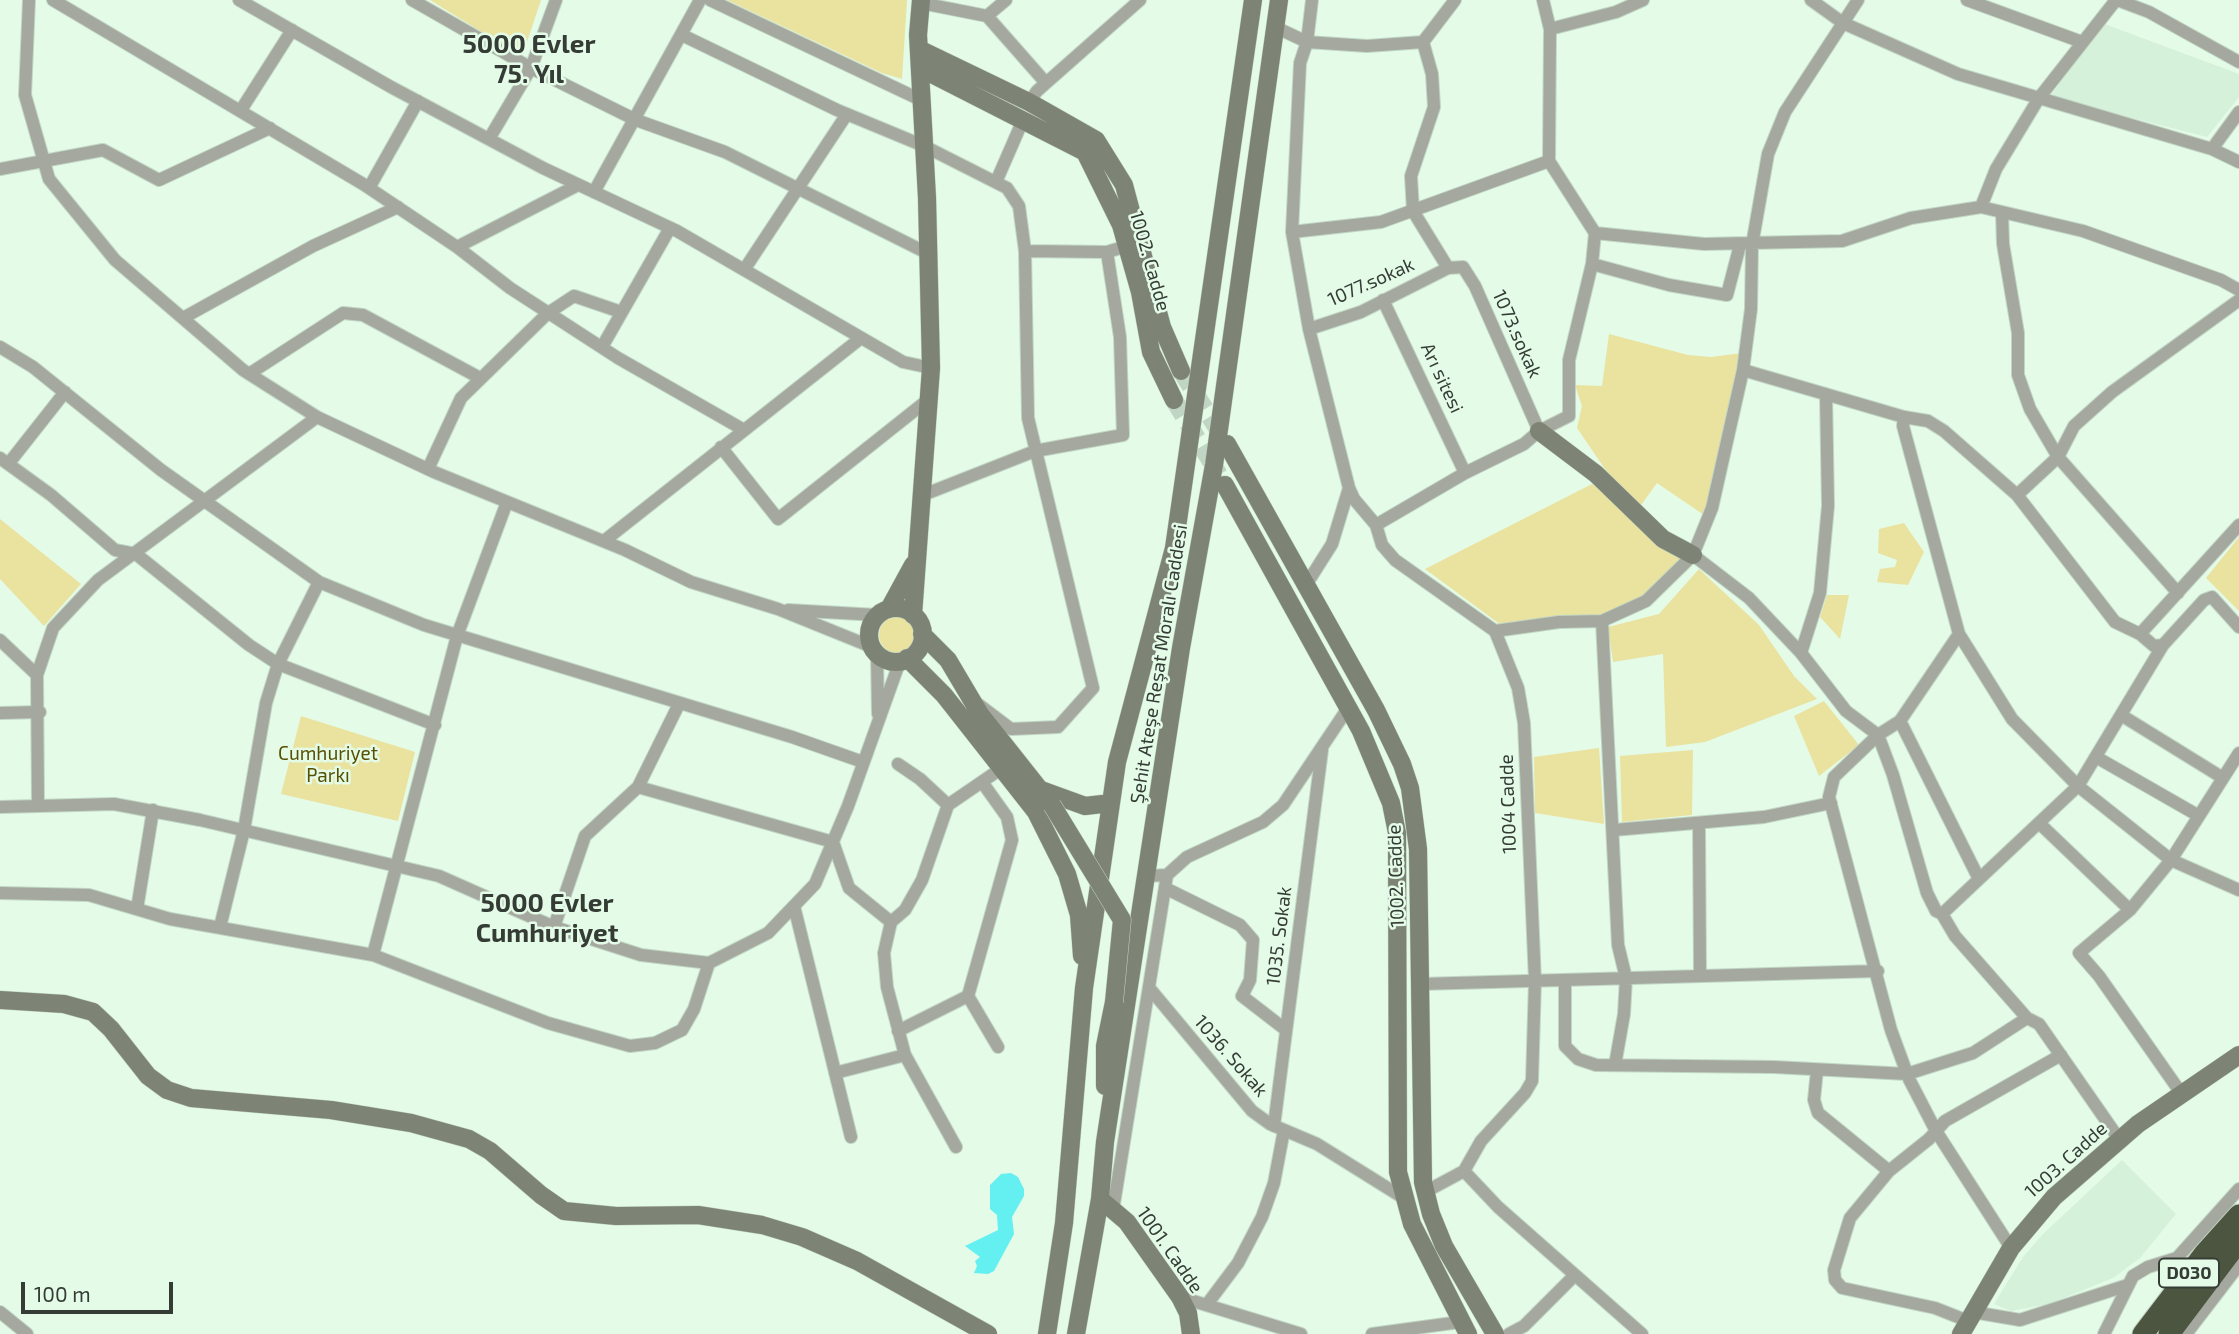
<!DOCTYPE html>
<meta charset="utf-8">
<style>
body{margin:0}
#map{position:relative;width:2239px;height:1334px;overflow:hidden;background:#e4fbe8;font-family:"Exo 2",sans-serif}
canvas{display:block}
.scale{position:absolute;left:21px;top:1282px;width:152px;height:32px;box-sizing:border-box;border:4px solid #343c35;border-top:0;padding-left:9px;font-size:21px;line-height:24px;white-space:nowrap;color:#343c35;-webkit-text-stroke:5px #e4fbe8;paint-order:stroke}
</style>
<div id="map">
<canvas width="2239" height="1334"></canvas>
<div class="scale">100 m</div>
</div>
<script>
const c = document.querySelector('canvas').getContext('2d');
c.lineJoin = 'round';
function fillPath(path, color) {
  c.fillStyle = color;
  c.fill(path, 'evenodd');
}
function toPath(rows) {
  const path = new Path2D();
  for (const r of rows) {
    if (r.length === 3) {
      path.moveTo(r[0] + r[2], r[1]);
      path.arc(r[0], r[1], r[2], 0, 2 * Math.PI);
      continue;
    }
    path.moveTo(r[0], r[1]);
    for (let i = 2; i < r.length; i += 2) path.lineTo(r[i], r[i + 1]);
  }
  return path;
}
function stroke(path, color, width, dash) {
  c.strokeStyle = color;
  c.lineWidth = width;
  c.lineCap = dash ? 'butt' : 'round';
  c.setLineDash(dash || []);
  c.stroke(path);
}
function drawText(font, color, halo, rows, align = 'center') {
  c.font = font + ' "Exo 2",sans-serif';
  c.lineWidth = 5;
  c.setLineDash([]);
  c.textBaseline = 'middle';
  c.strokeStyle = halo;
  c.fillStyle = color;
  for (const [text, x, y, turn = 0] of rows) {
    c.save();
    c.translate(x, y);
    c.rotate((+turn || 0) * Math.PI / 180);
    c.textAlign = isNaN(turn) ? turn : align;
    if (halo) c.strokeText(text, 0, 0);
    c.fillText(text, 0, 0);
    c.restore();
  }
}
fillPath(toPath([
 [2102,23,2239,74,2239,97,2207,137,2050,97],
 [2122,1160,2176,1214,2140,1258,2113,1278,2049,1304,2011,1311,1994,1304,2023,1257,2043,1234]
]), '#d5f1d9');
fillPath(toPath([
 [430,0,541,0,525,48,511,50],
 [727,0,907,0,902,79,882,73],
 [1609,334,1688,355,1711,357,1742,353,1704,515,1657,483,1639,508,1622,494,1577,428,1582,406,1575,385,1602,386],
 [1592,484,1660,542,1684,555,1641,598,1608,614,1501,625,1425,569],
 [0,519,81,584,44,626,0,579],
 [1904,523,1924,552,1908,585,1877,582,1880,569,1895,567,1897,560,1878,553,1879,529],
 [2239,537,2239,611,2206,578],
 [1699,569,1759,625,1794,676,1817,699,1705,742,1666,747,1663,654,1613,662,1608,627,1659,614],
 [1827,595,1849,595,1840,639,1820,617],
 [897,635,18],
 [1824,701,1859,745,1819,776,1794,716],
 [301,716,415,752,398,821,281,794],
 [1599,748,1604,824,1535,813,1534,757],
 [1693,750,1692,815,1622,822,1620,756]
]), '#eae29f');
fillPath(toPath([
 [1011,1173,1018,1177,1024,1189,1024,1196,1012,1217,1014,1234,994,1271,988,1274,974,1273,977,1266,975,1261,980,1257,965,1246,998,1230,997,1215,990,1209,990,1185,1001,1174]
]), '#64eff1');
stroke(toPath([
 [1181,371,1224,439],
 [1174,400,1219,475]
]), '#c1d5c4', 18, [18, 9]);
const street = toPath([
 [29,0,25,95,49,179,115,260,243,370,317,417,434,472,625,550,691,582,778,609,872,647],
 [53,0,363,184,457,247,510,288,618,358,744,430],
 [239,0,391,87,543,168,677,231,903,362,931,368],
 [412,0,531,68,636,120,725,152,929,254],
 [710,0,921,100],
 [1312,0,1307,42,1300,63,1292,232,1309,329,1349,488,1354,499,1376,525,1382,545,1395,560,1495,631,1559,622,1602,621,1646,601,1693,555,1712,508,1743,370,1751,309,1752,245,1768,154,1785,112,1858,0],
 [1811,0,1843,23,1958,74,2212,149,2239,162],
 [1967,0,2082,42],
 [2117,0,2149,12,2239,62],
 [921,3,987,16,1006,0],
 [987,16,1046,83],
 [1275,27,1307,42,1367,46,1423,42],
 [1550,29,1616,12,1643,0],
 [682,35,837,110,924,146,1007,188,1019,206,1025,251,1028,418,1093,688,1058,727,1011,729,978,704],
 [1423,42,1432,74,1434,107,1411,176,1413,211,1448,268],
 [1423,42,1455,0],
 [1029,102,1037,91,1140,0],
 [241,110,292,30],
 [489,139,531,68,556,0],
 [2212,149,2239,112],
 [0,169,103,150,159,180,270,128],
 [996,182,1023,120],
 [369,188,418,101],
 [594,192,700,0],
 [1981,207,1996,169,2039,98,2116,0],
 [2002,212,2003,244,2018,333,2018,375,2030,409,2058,457,2178,593],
 [1292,232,1381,222,1549,161],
 [1595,233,1704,244,1842,241,1911,218,1981,207,2083,231,2221,280,2239,290],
 [457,247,578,185],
 [1025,251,1107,252,1127,246],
 [1592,264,1669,285,1727,295,1740,245],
 [744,270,847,114],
 [1383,300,1465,473],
 [183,318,313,246,398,207],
 [1309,329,1361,312,1448,268,1463,267,1475,286,1539,431],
 [0,347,33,367,161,470,319,582,424,625,792,737,863,762],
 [602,347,670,228],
 [1743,370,1904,417,1928,421,1944,431,2017,495,2115,622,2140,634,2154,646,2163,645,2204,600,2212,597,2239,627],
 [249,374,343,313,363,315,480,378],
 [1904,417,1903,426,1959,634,2012,719,2078,786,2171,860,2239,890],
 [721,447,778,519,929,399],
 [0,458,51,495,115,550,136,554,249,645,278,664,435,725],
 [9,463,65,392],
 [428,469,461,398,548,313,574,296,621,312],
 [923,495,1035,451,1123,435,1120,337,1107,252],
 [2017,495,2058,457,2074,426,2112,392,2239,300],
 [1376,525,1465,473,1524,444,1539,431,1569,416,1569,360,1592,264,1595,233,1549,161,1550,29,1543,0],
 [604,541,861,338],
 [1693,555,1749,598,1801,653,1846,711,1878,735,1893,775,1927,893,1936,911,1942,914,1955,936,2027,1018,2039,1024,2119,1139],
 [1306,585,1332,544,1349,488],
 [788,610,877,615],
 [1602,621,1618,945,1626,978,1624,1014,1615,1065],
 [1959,634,1900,721,1878,735,1834,777,1829,797,1891,1030,1909,1079,1936,1131,2011,1248],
 [2140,634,2239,525],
 [0,640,37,675],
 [1801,653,1820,593,1828,506,1826,394],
 [877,654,878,714],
 [0,713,40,712],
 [2121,715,2223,778],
 [1900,721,1978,877],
 [2096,757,2199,816],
 [898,764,920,779,948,805],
 [638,787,833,842,849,888,891,922,884,953,887,987,905,1055,956,1147],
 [38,805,37,675,53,628,98,580,317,417],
 [0,807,114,804,200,820,439,876,554,927,641,955,709,963,768,933,815,884,848,806,900,661],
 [2039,823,2130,910],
 [1699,825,1700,976],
 [1614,830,1764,817,1831,803],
 [1146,876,1167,875,1187,857,1263,822,1283,805,1348,708],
 [1165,888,1240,925,1253,940,1250,980,1242,996,1286,1030],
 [0,893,89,895,170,919,373,955,548,1023,630,1046,655,1043,682,1030,694,1009,709,963],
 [794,906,851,1137],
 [137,909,153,810],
 [1942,914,2078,786,2163,645],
 [891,922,905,910,922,880,948,805,1002,768],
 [220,927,244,830,266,703,278,664,319,582],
 [554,927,585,836,638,787,679,704],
 [373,955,457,636,507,502],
 [1565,980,1565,1046,1578,1059,1596,1065,1774,1067,1907,1074,1973,1053,2027,1018],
 [1421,984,1878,971],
 [1151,990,1252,1111,1270,1124,1317,1144,1402,1197],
 [968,996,998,1047],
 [898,1031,968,996,1012,840,1007,817,982,782],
 [1817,1070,1814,1100,1818,1113,1889,1171],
 [835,1073,905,1055],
 [2181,1093,2099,976,2079,953,2130,910,2171,860,2239,753],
 [1274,1126,1322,750],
 [1464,1171,1498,1207,1642,1334],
 [1425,1192,1464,1171,1481,1141,1525,1093,1532,1081,1535,981,1524,723,1518,688,1495,631],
 [1113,1210,1167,875],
 [1180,1297,1301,1334],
 [1208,1303,1238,1263,1262,1217,1274,1183,1284,1130],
 [0,1312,27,1334],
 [1973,1312,2020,1320,2128,1285],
 [1968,1321,1935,1308,1842,1288,1835,1280,1834,1270,1850,1218,1889,1171,1929,1139,1945,1121,2061,1055],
 [1372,1334,1460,1322],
 [1509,1334,1524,1326,1575,1275],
 [2104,1334,2133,1276,2148,1267,2177,1258,2239,1189],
 [2186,1334,2239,1265]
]);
const secondary = toPath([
 [919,49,1029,102,1096,140,1124,185,1162,327,1181,371],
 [920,68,1085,152,1121,225,1140,292,1151,352,1174,400],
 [1539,431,1596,474,1663,539,1693,555],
 [1227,444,1376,710,1402,764,1410,788,1418,849,1423,1182,1431,1214,1444,1246,1495,1334],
 [1225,485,1361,731,1391,803,1397,833,1398,1172,1412,1224,1468,1334],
 [896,635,27],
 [889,609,913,565],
 [913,615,931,368,927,198,918,35,921,0],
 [922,634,948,660,980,714,1052,805],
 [907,658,944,695,1036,812,1067,874,1079,915,1082,956],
 [1041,790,1085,806,1111,803],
 [0,1000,64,1004,93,1012,111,1029,148,1076,167,1090,191,1098,331,1110,411,1123,469,1139,490,1151,541,1195,564,1211,616,1216,698,1215,762,1225,802,1237,857,1261,988,1334],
 [1105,1086,1105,1046,1114,1002],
 [1100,1199,1127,1222,1180,1297,1188,1313,1191,1334],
 [1047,1334,1064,1223,1084,988,1117,762,1174,548,1253,0],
 [1076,1334,1100,1199,1105,1142,1181,648,1214,465,1279,0],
 [1961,1334,2011,1248,2054,1197,2138,1124,2239,1055]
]);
const highway = toPath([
 [2143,1334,2204,1254,2239,1215],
 [2169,1334,2239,1241]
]);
stroke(street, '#c1d5c4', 14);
stroke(secondary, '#c1d5c4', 19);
stroke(highway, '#c1d5c4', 23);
stroke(street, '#a4a89e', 12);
stroke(secondary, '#7e8475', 18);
stroke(highway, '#4c5540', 21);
const secondaryBridge = toPath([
 [1052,805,1122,920,1114,1002]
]);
stroke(secondaryBridge, '#c1d5c4', 19, []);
stroke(secondaryBridge, '#7e8475', 18);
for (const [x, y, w] of [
 [2189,1273,60]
]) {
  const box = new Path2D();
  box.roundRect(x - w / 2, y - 14.5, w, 29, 5);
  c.fillStyle = '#e4fbe8';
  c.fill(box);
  stroke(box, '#343c35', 2);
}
drawText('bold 18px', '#343c35', null, [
 ["D030",2189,1273]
]);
drawText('19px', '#343c35', '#e4fbe8', [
 ["1002. Cadde",1150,261,74],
 ["1077.sokak",1371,282,-24],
 ["1073.sokak",1517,334,66],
 ["Arı sitesi",1442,378,65],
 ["Şehit Ateşe Reşat Moralı Caddesi",1159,664,-81],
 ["1004 Cadde",1508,804,-92],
 ["1002. Cadde",1396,876,-92],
 ["1035. Sokak",1279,936,-83],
 ["1036. Sokak",1231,1056,49],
 ["1003. Cadde",2066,1160,-42],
 ["1001. Cadde",1170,1250,55]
]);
drawText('19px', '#585000', '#e4fbe8', [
 ["Cumhuriyet",328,754],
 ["Parkı",328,776]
]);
drawText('bold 26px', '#343c35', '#e4fbe8', [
 ["5000 Evler",529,44],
 ["75. Yıl",529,74],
 ["5000 Evler",547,903],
 ["Cumhuriyet",547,933]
]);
</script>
